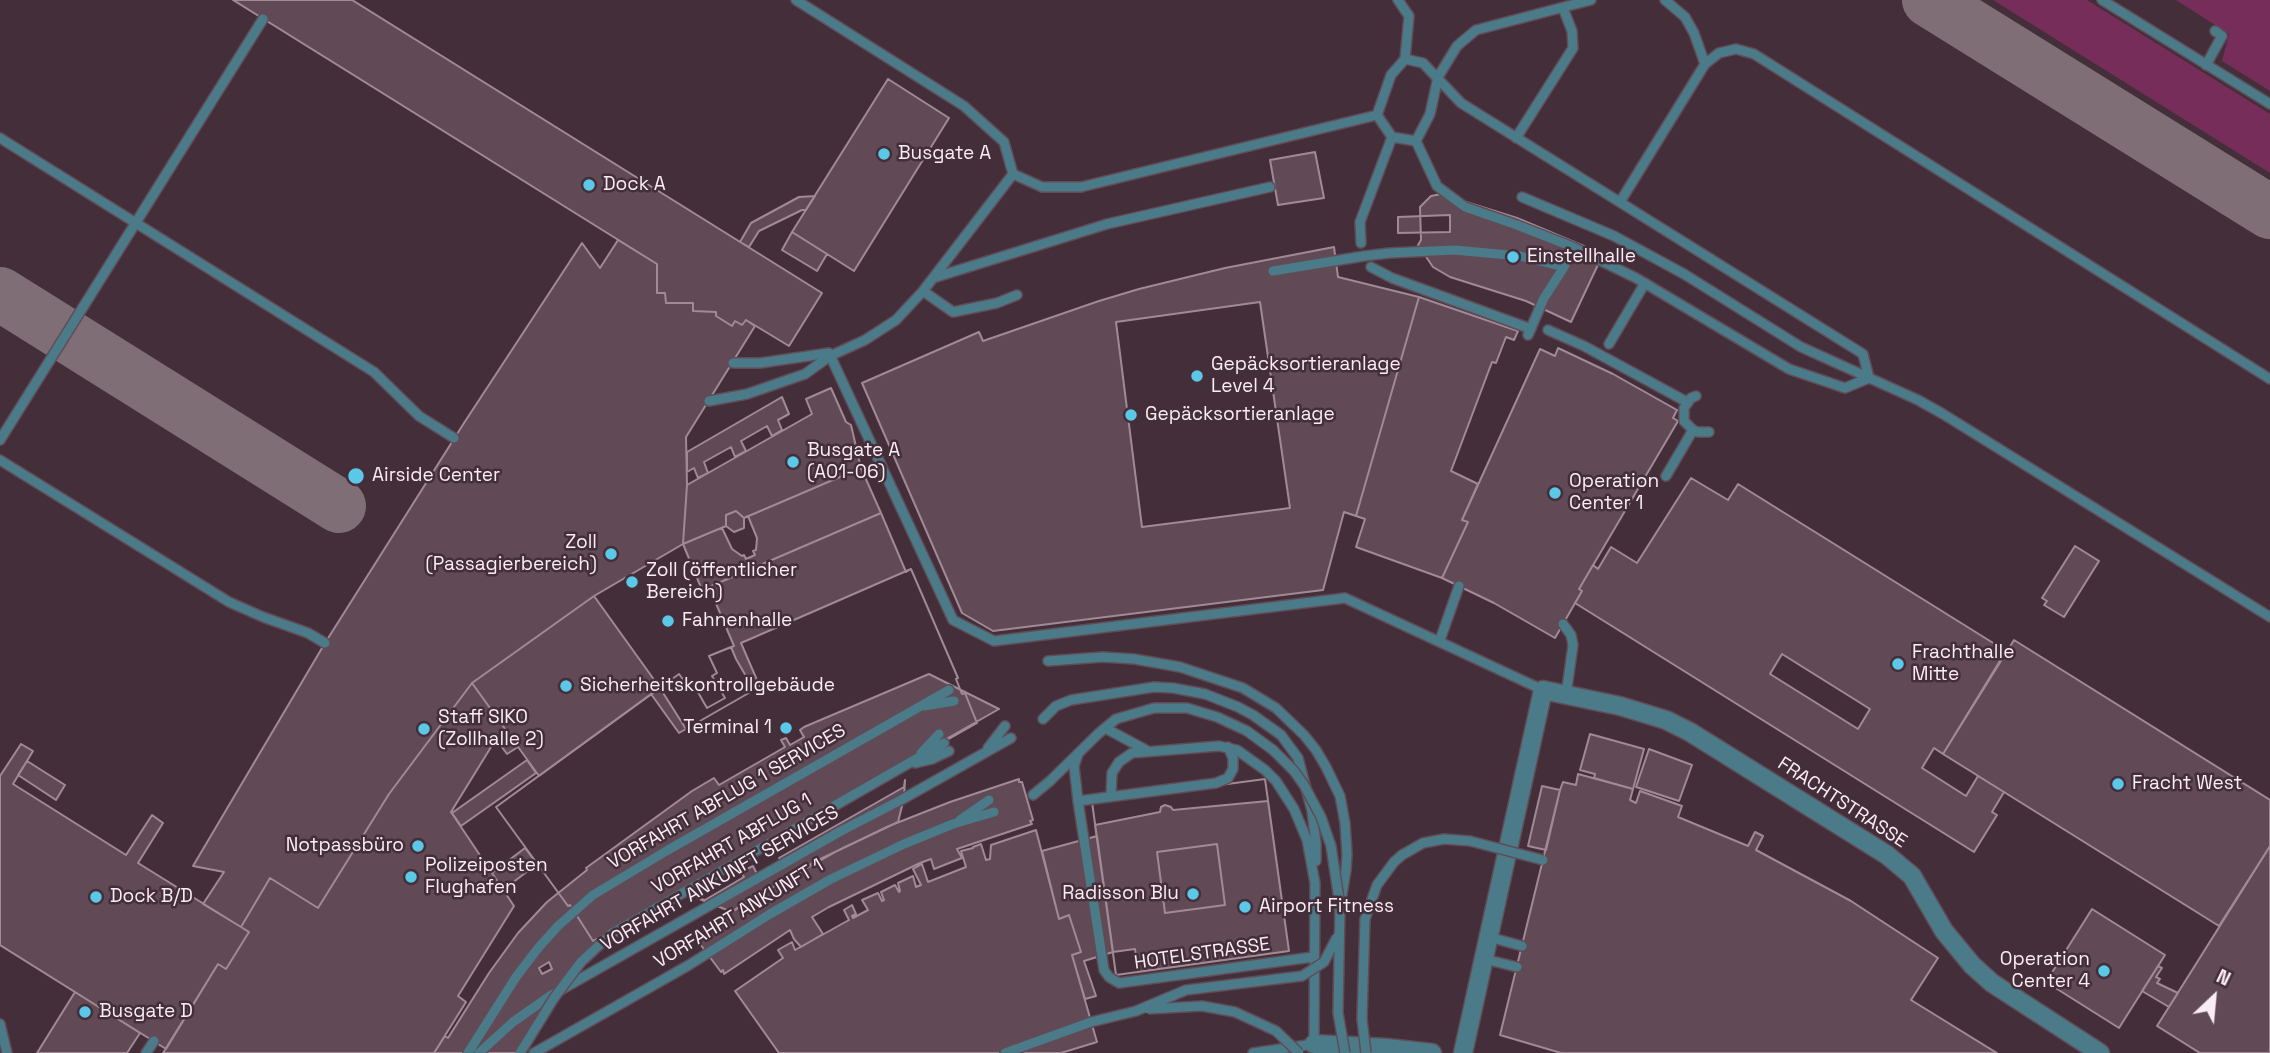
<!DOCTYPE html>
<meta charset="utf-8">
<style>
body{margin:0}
#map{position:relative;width:2270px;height:1053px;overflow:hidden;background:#432e39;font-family:"Space Grotesk",sans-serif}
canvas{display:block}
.north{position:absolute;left:2179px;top:962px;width:70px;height:70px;-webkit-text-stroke:5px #432e39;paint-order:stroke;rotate:26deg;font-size:19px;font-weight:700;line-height:28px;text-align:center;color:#faecf3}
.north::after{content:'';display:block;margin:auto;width:24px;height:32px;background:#faecf3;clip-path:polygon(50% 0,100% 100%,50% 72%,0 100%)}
</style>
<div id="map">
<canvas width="2270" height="1053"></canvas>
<div class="north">N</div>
</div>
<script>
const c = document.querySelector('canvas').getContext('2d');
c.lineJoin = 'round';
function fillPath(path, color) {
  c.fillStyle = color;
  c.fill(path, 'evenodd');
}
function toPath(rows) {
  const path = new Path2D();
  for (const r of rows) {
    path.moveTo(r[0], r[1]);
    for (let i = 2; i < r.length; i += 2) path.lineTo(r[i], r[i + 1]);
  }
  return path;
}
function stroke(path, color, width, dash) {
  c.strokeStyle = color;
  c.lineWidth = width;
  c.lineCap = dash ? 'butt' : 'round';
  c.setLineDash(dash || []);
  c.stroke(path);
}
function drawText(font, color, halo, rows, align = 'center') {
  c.font = font + ' "Space Grotesk",sans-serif';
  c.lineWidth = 5;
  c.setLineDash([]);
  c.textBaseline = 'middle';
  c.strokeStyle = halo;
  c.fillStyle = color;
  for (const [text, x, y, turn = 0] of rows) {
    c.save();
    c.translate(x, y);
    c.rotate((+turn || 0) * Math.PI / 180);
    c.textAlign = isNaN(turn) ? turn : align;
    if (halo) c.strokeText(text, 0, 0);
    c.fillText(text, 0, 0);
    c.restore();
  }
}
fillPath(toPath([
 [1993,0,2087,0,2270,114,2270,173],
 [2176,0,2270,0,2270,91,2222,61,2229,34]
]), '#772d59');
stroke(toPath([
 [1929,0,2270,212],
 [0,294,339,506]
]), '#806e77', 54);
const building = toPath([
 [233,0,352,0,822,293,789,346,746,320,742,325,735,321,732,326,716,316,716,312,693,311,693,303,666,303,665,293,657,293,657,264,233,0],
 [888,79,949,118,854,271,792,232,888,79],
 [1315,152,1324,198,1278,205,1270,160,1315,152],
 [1441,194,1517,218,1603,254,1571,322,1526,301,1450,277,1433,267,1418,245,1421,240,1420,207,1431,196,1441,194],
 [815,196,806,210,802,210,759,231,749,247,740,242,751,223,799,197,815,196],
 [1450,215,1450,232,1398,233,1398,217,1450,215],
 [792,232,827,254,817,271,782,250,792,232],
 [618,240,657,264,657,293,665,293,666,303,693,303,693,311,716,312,716,316,732,326,735,321,742,325,746,320,755,326,686,437,687,485,683,544,594,596,472,683,389,794,318,908,270,878,241,927,203,904,224,872,193,866,325,643,464,423,582,243,600,268,618,240],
 [1334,247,1338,277,1419,297,1356,516,1344,512,1323,590,993,631,962,613,862,383,979,332,983,341,1099,301,1139,289,1225,268,1334,247],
 [1419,297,1518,331,1514,340,1506,337,1496,363,1492,362,1451,471,1478,484,1462,520,1468,522,1442,578,1356,547,1365,519,1356,516,1419,297],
 [1260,302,1290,508,1142,527,1116,322,1260,302],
 [1558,348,1613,374,1677,410,1673,418,1678,421,1579,589,1582,591,1555,638,1494,603,1442,578,1468,522,1462,520,1540,349,1555,356,1558,348],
 [831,388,846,422,851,425,861,468,744,518,736,511,726,515,726,526,683,544,687,485,812,414,806,399,831,388],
 [782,397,789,414,778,420,782,430,772,436,767,426,741,441,746,451,735,457,731,447,704,462,708,473,698,478,694,468,687,472,687,452,782,397],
 [861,468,881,513,702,590,683,544,726,526,726,515,736,511,744,518,861,468],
 [1691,478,1728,500,1738,484,2006,651,1943,754,1934,748,1922,768,1966,796,1978,776,2004,792,1992,812,1997,815,1974,852,1575,603,1582,591,1579,589,1593,565,1598,569,1611,547,1637,563,1691,478],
 [1782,654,1870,709,1858,729,1770,674,1782,654],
 [736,511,744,518,748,516,757,538,756,550,753,551,755,555,746,559,744,555,742,556,732,549,722,528,726,526,726,515,736,511],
 [736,511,744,518,744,528,734,532,726,526,726,515,736,511],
 [881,513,906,572,911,569,958,678,956,679,962,694,965,693,977,723,593,941,570,905,568,906,496,807,660,688,594,596,683,544,702,590,881,513],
 [683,544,702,590,709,587,734,646,709,656,717,673,712,676,725,698,707,708,695,687,690,689,679,674,660,688,594,596,683,544],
 [2075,546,2099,561,2064,617,2044,605,2047,601,2042,598,2075,546],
 [911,569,958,678,956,679,962,694,965,693,977,723,593,941,570,905,568,906,496,807,651,694,679,733,754,690,760,687,741,643,911,569],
 [594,596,660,688,539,776,472,683,594,596],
 [2014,640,2270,800,2270,846,2219,926,1943,754,2014,640],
 [731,647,736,659,754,690,686,729,660,688,679,674,690,689,695,687,707,708,725,698,712,676,717,673,709,656,731,647],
 [929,674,999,709,628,920,596,945,517,1053,434,1053,445,1036,448,1038,489,973,518,933,547,902,587,870,586,868,692,791,714,778,719,785,785,747,781,740,786,738,790,745,804,737,800,730,804,727,929,674],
 [472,683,518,747,507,754,496,739,451,812,514,906,458,996,466,1002,434,1053,163,1053,218,964,226,969,249,932,241,927,270,878,318,908,389,794,472,683],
 [1590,734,1644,749,1633,789,1594,778,1595,774,1580,770,1590,734],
 [21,744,33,751,13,784,126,855,152,815,163,823,138,863,249,932,226,969,218,964,166,1049,0,945,0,776,21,744],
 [1649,749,1692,765,1679,801,1636,787,1649,749],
 [527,760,536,773,461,826,452,813,527,760],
 [27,761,65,785,56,800,18,775,27,761],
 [1578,774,1633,789,1630,800,1636,803,1640,791,1682,806,1678,817,1748,846,1755,832,1763,836,1756,850,1851,901,1938,958,1911,1000,1997,1053,1561,1053,1500,1035,1560,790,1563,782,1576,785,1578,774],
 [1019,779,1019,782,1022,782,1033,820,1030,821,1032,824,957,849,962,858,934,869,931,859,920,863,829,907,812,917,823,934,801,947,794,939,790,930,724,974,723,970,721,972,697,940,700,938,697,936,743,904,839,850,889,826,950,802,1019,779],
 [1265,779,1289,951,1116,975,1092,802,1265,779],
 [1217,844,1225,905,1165,913,1157,852,1217,844],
 [1265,779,1289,951,1116,975,1092,802,1265,779],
 [905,780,904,798,898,822,814,862,732,912,697,898,705,900,744,877,741,872,753,866,759,878,783,864,779,858,904,787,905,780],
 [1542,786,1560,790,1546,850,1528,846,1542,786],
 [1268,801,1289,951,1138,972,1135,949,1113,952,1095,825,1160,812,1161,807,1165,805,1171,807,1173,810,1268,801],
 [1036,830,1059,919,1069,915,1081,952,1072,955,1097,1042,1061,1053,779,1053,735,991,783,958,778,950,792,942,795,950,849,920,844,910,852,905,856,914,852,916,853,918,868,910,862,900,878,893,882,901,884,900,881,892,895,885,899,892,900,891,898,883,913,876,916,887,921,885,913,869,922,864,928,882,966,867,961,851,973,848,973,847,981,844,986,860,990,859,991,845,1036,830],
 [1097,836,1113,952,1084,961,1096,996,1085,999,1072,955,1081,952,1069,915,1059,919,1042,851,1097,836],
 [1217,844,1225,905,1165,913,1157,852,1217,844],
 [2270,846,2270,1053,2200,1053,2157,1026,2270,846],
 [525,848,537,864,503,890,492,873,525,848],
 [2092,909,2165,955,2119,1028,2046,982,2092,909],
 [549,962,552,969,542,974,539,968,549,962],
 [2158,966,2162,968,2156,977,2160,979,2157,983,2178,993,2169,1007,2142,991,2158,966],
 [75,992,140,1033,127,1053,37,1053,75,992]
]);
fillPath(building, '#614a56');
stroke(building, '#a28996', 2);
const lane = toPath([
 [796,0,964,106,1004,142,1013,174],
 [1665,0,1685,17,1694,33,1705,64],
 [2102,0,2270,104],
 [1405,59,1423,63,1461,103,1863,354,1869,378],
 [2206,65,2222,36,2215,31],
 [1377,115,1392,137,1416,141,1437,186,1465,207,1517,225,1573,247,1636,278,1789,369,1845,388,1869,378],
 [1377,115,1391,75,1405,59,1409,16,1398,0],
 [0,138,374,372,419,416,454,438],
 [1516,138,1573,48,1572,31,1563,8],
 [1416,141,1430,114,1438,77,1457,46,1476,30,1591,0],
 [1522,197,1614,236,1684,274,1801,347,1918,400,1943,414,2270,617],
 [1620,202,1705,64,1719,53,1736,49,1754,54,2270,379],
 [1361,243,1360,222,1392,137],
 [1520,256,1564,267],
 [1371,267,1392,278,1531,329],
 [933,278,1107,224,1270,187],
 [923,291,953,312,997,303,1017,295],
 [1548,330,1584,346,1687,402],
 [1528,335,1544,298,1564,267,1573,247],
 [1609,344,1645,283],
 [733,363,760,363,829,353,953,620,994,641,1345,598,1543,690],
 [1696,396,1691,398,1684,408,1684,421,1693,430,1698,432,1709,432],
 [709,401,747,394,805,374,830,356,865,340,896,320,923,291,1013,174,1042,187,1081,187,1377,115],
 [0,440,263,19],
 [0,460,229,602,263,617,308,633,325,643],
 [1666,476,1693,430],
 [1563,624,1571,635,1573,645,1566,695],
 [1440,640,1459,586],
 [1048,661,1103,657,1134,659,1180,667,1243,688,1276,708,1304,735,1316,750,1326,767,1340,796,1345,823,1347,854,1346,870,1341,901],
 [924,706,954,701],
 [1043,719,1056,706,1071,700,1154,687,1173,688,1205,694,1238,707,1253,715,1281,735,1298,758,1312,811,1316,843,1316,861],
 [1105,728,1146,750],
 [988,748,1005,726],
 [921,753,939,734],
 [1078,754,1074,766,1078,801,1104,970,1109,977,1119,983,1313,957],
 [915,763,932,759,949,751],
 [1033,795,1050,781,1099,733,1116,719,1154,708,1187,708,1217,717,1247,731,1273,750],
 [1111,796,1112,773,1119,762,1132,753,1219,746,1237,750,1265,770,1276,781,1294,809,1307,840,1315,883,1314,1044,1253,1053],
 [1078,801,1216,783,1228,778,1233,769,1233,758,1228,747],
 [960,820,989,800],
 [1489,937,1522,946],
 [1484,959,1517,967],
 [581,962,611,934,944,743],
 [0,1024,7,1053],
 [146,1053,154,1041],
 [468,1053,516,977,539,947,558,926,593,895,668,850,949,690],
 [479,1053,513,1022,550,996,841,831,901,800,1011,738],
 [534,1053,689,965,770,914,831,879,904,844,953,824,994,812],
 [1005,1053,1091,1022,1136,1011]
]);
const street = toPath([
 [1314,1044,1387,1048,1432,1053],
 [1463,1053,1543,690,1620,706,1666,720,1690,732,1887,855,1912,876,1944,931,1972,965,1992,983,2100,1053]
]);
stroke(lane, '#604c57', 12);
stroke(street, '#604c57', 21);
stroke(lane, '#4b7b89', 9);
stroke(street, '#4b7b89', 18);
const laneBridge = toPath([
 [1273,271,1364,256,1390,253,1454,250,1520,256],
 [1273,750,1294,771,1304,785,1321,817,1331,846,1340,906,1338,1013,1345,1053],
 [1148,1009,1202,1006,1235,1012,1276,1031,1299,1053],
 [1136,1011,1186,990,1302,976,1324,962,1337,937],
 [520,1053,554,998,581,962],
 [1366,1053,1362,1019,1365,919,1377,885,1394,862,1402,855,1423,843,1444,839,1470,841,1543,860]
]);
stroke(laneBridge, '#604c57', 12, []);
stroke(laneBridge, '#4b7b89', 9);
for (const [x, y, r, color] of [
 [884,154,7,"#5ac8e6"],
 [589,185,7,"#5ac8e6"],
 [1513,257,7,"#5ac8e6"],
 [1197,376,7,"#5ac8e6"],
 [1131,415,7,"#5ac8e6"],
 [793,462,7,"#5ac8e6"],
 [356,476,9,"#5ac8e6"],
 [1555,493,7,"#5ac8e6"],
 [611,554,7,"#5ac8e6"],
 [632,582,7,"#5ac8e6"],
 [668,621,7,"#5ac8e6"],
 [1898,664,7,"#5ac8e6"],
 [566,686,7,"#5ac8e6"],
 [786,728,7,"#5ac8e6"],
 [424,729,7,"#5ac8e6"],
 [2118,784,7,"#5ac8e6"],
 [418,846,7,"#5ac8e6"],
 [411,877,7,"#5ac8e6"],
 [1193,894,7,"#5ac8e6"],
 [96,897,7,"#5ac8e6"],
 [1245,907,7,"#5ac8e6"],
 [2104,971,7,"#5ac8e6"],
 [85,1012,7,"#5ac8e6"]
]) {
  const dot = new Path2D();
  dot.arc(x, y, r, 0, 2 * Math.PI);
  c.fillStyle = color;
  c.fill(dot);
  stroke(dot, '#432e39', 2.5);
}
drawText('19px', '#faecf3', '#432e39', [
 ["Busgate A",898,154],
 ["Dock A",603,185],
 ["Einstellhalle",1527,257],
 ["Gepäcksortieranlage",1211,365],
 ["Level 4",1211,387],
 ["Gepäcksortieranlage",1145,415],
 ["Busgate A",807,451],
 ["(A01-06)",807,473],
 ["Airside Center",372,476],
 ["Operation",1569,482],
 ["Center 1",1569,504],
 ["Zoll",597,543,"right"],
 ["(Passagierbereich)",597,565,"right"],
 ["Zoll (öffentlicher",646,571],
 ["Bereich)",646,593],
 ["Fahnenhalle",682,621],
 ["Frachthalle",1912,653],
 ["Mitte",1912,675],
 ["Sicherheitskontrollgebäude",580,686],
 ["Staff SIKO",438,718],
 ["(Zollhalle 2)",438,740],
 ["Terminal 1",772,728,"right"],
 ["Fracht West",2132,784],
 ["Notpassbüro",404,846,"right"],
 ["Polizeiposten",425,866],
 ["Flughafen",425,888],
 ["Radisson Blu",1179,894,"right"],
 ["Dock B/D",110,897],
 ["Airport Fitness",1259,907],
 ["Operation",2090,960,"right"],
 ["Center 4",2090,982,"right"],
 ["Busgate D",99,1012]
], 'left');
drawText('19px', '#faecf3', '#432e39', [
 ["VORFAHRT ABFLUG 1 SERVICES",727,797,-30],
 ["FRACHTSTRASSE",1842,803,33],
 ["VORFAHRT ABFLUG 1",732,844,-30],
 ["VORFAHRT ANKUNFT SERVICES",720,879,-30],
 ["VORFAHRT ANKUNFT 1",739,914,-31],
 ["HOTELSTRASSE",1202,954,-8]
]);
</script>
